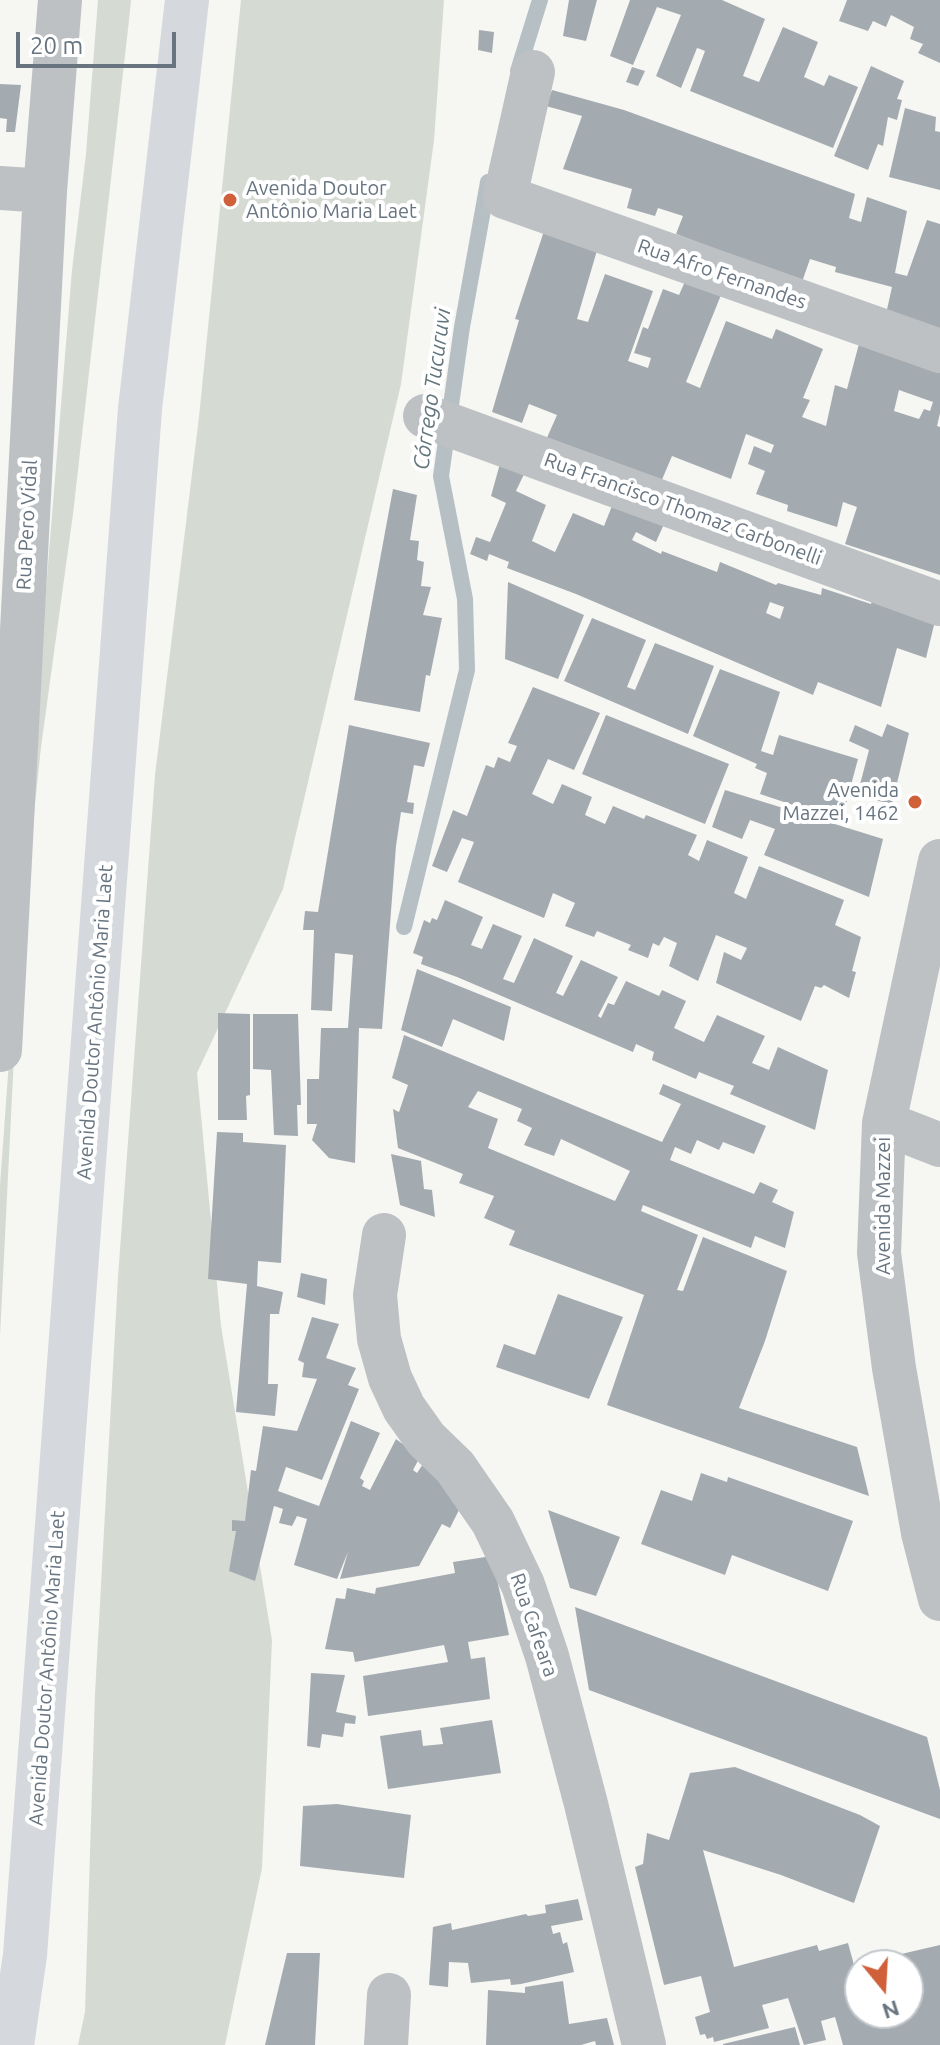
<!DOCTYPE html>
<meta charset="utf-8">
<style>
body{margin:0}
#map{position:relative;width:940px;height:2045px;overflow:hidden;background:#f6f6f3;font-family:Ubuntu,sans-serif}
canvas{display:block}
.north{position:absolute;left:844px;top:1949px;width:80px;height:80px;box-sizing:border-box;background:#fff;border:2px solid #c3c8cd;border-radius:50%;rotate:162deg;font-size:22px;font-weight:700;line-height:32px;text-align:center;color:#687581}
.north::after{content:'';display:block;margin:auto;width:28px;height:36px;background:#d06039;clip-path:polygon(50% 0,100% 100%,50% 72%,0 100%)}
.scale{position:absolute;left:16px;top:32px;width:160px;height:36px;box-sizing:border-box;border:4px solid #687581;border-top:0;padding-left:10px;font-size:24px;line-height:28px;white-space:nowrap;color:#687581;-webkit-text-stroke:6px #fff;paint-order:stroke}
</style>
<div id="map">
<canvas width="940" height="2045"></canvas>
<div class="north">N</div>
<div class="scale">20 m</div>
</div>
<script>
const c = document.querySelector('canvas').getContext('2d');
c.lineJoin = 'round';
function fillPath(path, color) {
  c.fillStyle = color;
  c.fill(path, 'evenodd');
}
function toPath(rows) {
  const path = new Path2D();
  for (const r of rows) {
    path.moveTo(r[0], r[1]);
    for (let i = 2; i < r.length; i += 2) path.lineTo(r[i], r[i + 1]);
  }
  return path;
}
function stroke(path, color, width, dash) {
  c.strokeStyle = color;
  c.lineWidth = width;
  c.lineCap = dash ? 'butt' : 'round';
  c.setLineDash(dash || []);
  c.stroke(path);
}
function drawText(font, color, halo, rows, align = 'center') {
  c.font = font + ' Ubuntu,sans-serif';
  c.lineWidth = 8;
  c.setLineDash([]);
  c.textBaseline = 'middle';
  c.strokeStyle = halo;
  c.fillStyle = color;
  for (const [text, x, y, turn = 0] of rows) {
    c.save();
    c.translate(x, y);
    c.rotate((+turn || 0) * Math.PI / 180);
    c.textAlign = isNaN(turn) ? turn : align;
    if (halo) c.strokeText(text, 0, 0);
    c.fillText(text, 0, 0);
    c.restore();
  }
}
fillPath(toPath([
 [98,0,131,0,129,20,73,514,41,747,19,956,0,1336,0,1186,19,921,72,270,86,154],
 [241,0,444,0,434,140,401,384,283,889,197,1073,221,1326,272,1640,262,1868,225,2045,78,2045,85,2012,95,1694,118,1277,155,775,199,417]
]), '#d5dad3');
stroke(toPath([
 [518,71,540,0],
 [404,927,467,670,465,599,441,476,462,327,488,182]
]), '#b6c0c4', 16);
fillPath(toPath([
 [569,0,597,0,586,41,563,36],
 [630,0,722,0,765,19,743,76,759,82,783,27,818,42,804,77,824,86,829,75,858,87,833,148,690,91,705,51,700,49,697,48,681,88,656,76,681,15,657,7,633,65,610,56],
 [847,0,940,0,940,63,918,53,923,44,910,39,914,27,891,15,886,27,873,21,868,31,839,21],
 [479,30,494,32,492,53,478,50],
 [871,66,904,81,897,99,902,100,897,120,888,117,883,146,878,144,868,170,834,156],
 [632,67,645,71,638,86,626,82],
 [0,84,21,85,15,132,6,132,7,119,0,118],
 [552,90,624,110,855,194,849,218,861,222,867,197,907,211,895,273,907,276,927,220,940,224,940,331,886,314,892,287,835,272,836,267,810,259,802,282,676,234,683,216,658,208,655,216,627,208,632,189,563,169,582,116,546,106],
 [905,108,936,117,935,131,940,132,940,190,889,177],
 [545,228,598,247,577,319,588,322,605,274,653,291,628,361,648,368,651,358,634,353,643,327,648,329,663,289,679,295,687,277,723,290,686,382,700,388,726,321,772,339,776,329,823,349,803,398,810,400,802,417,826,426,835,385,847,389,860,340,940,369,940,413,937,426,940,427,940,575,845,544,857,507,843,502,837,527,787,511,788,505,756,494,765,471,748,464,754,446,771,453,774,445,746,434,731,479,672,456,661,482,546,440,557,415,529,404,522,423,492,412,519,320,515,319],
 [899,390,933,402,930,411,924,409,919,419,894,411],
 [501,460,526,470,516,491,546,505,532,541,555,552,573,513,604,526,612,506,664,524,656,542,636,532,632,540,661,554,662,551,717,572,720,562,776,585,778,583,821,595,822,588,871,604,873,598,935,621,926,658,897,648,881,707,818,682,813,695,576,594,507,568,509,562,489,554,487,561,470,554,476,537,490,542,506,503,491,496],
 [770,602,784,607,780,619,766,613],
 [393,489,417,495,410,540,419,541,417,560,424,562,421,586,431,587,423,615,442,618,430,676,426,675,420,712,354,700],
 [508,582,584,615,558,679,505,659],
 [592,618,646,640,627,687,635,690,655,643,714,666,688,734,564,681],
 [720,669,780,692,761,751,773,755,779,735,858,759,843,815,822,808,820,814,760,794,767,773,755,768,757,764,693,736],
 [533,687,600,713,574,770,548,759,532,794,553,804,562,784,592,797,585,815,605,824,613,806,644,819,646,815,697,835,688,855,699,861,707,840,748,857,734,893,746,899,759,866,844,900,835,925,861,937,852,971,856,972,849,998,824,985,821,988,815,986,801,1021,716,983,724,952,741,960,747,948,716,935,698,981,669,966,677,943,664,937,659,946,653,943,648,958,628,950,631,945,597,931,594,937,565,926,575,903,553,893,544,918,458,882,474,842,462,838,447,872,432,866,453,810,467,816,486,765,494,768,498,757,510,762,517,746,508,743],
 [606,715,729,764,705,824,582,774],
 [887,724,909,733,892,804,857,796,869,750,849,741,855,725,882,737],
 [349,725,430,743,424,767,414,765,407,802,414,803,413,814,401,812,396,846,382,1029,359,1028,355,1163,329,1158,312,1140,317,1124,307,1124,307,1079,319,1079,321,1028,348,1028,353,955,335,953,332,1011,311,1010,314,930,303,930,305,911,318,912],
 [725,790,883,839,869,897,764,855,775,829,750,820,742,839,712,827],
 [445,900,483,917,471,945,482,949,493,924,522,936,503,979,514,983,534,938,573,956,556,993,563,996,581,960,618,977,598,1016,601,1018,608,1003,614,1005,626,981,659,996,662,990,686,1001,674,1028,704,1042,717,1015,765,1036,752,1063,769,1070,778,1047,828,1070,815,1130,730,1094,734,1086,699,1072,696,1079,652,1060,654,1052,636,1044,633,1052,457,977,421,964,423,957,413,953,424,920,430,923,432,918,437,920],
 [417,969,511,1007,504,1041,453,1019,442,1047,401,1030],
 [218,1013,250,1014,250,1095,246,1096,247,1120,218,1120],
 [253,1014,298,1014,301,1105,297,1105,298,1136,274,1135,271,1070,253,1069],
 [404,1035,662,1142,681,1104,659,1094,663,1084,766,1126,754,1154,723,1142,719,1150,697,1140,691,1154,675,1147,670,1160,754,1194,760,1182,778,1190,772,1202,794,1212,785,1248,755,1236,751,1248,643,1205,641,1211,698,1235,677,1290,683,1291,703,1237,787,1271,765,1341,739,1408,857,1447,869,1496,607,1405,644,1295,509,1245,515,1231,484,1218,494,1196,459,1183,463,1174,398,1148,393,1109,399,1112,408,1085,392,1078],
 [478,1091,522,1109,517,1121,532,1128,524,1145,554,1156,561,1139,630,1171,615,1201,488,1148,498,1119,468,1107],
 [217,1132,243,1133,243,1142,286,1145,281,1263,258,1261,257,1286,283,1292,279,1314,270,1314,268,1384,278,1384,275,1416,236,1412,247,1284,208,1279],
 [391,1154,421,1161,424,1189,432,1190,435,1217,400,1205],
 [301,1273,327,1279,325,1305,297,1297],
 [558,1294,623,1317,589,1399,496,1367,504,1344,535,1355],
 [312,1317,339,1324,326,1358,356,1368,348,1385,359,1389,322,1480,286,1467,278,1491,319,1506,351,1421,380,1433,360,1478,364,1481,362,1486,370,1490,396,1439,420,1457,413,1470,417,1473,425,1461,466,1496,450,1528,442,1524,419,1566,340,1579,348,1552,337,1579,294,1565,307,1519,297,1516,292,1526,279,1523,283,1509,274,1506,255,1581,229,1571,236,1531,232,1531,232,1520,245,1521,251,1470,256,1471,263,1426,297,1431,317,1379,302,1377,304,1363,298,1360],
 [701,1473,727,1482,728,1477,853,1521,828,1591,732,1555,725,1575,641,1544,661,1490,692,1501],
 [548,1510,620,1537,596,1596,570,1588],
 [492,1556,509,1635,468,1642,471,1659,485,1657,490,1699,368,1716,363,1676,448,1662,444,1645,355,1662,353,1652,325,1649,336,1598,345,1599,347,1588,375,1594,376,1588,455,1573,453,1562],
 [575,1607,927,1737,940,1790,940,1819,589,1690],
 [311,1673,345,1675,336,1712,356,1716,355,1724,345,1723,343,1737,322,1734,320,1748,307,1746],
 [492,1720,501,1773,388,1789,380,1736,421,1730,423,1746,443,1744,440,1728],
 [735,1767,860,1815,880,1826,854,1903,781,1875,703,1850,734,1967,817,1945,819,1951,848,1943,854,1965,940,1945,940,2045,843,2045,835,2017,821,2021,826,2040,804,2045,788,1998,762,2005,769,2028,714,2042,713,2037,707,2039,705,2034,700,2035,695,2017,710,2012,701,1976,664,1985,635,1867,643,1864,647,1833,669,1840,690,1773],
 [860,1965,908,1965,908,2013,860,2013],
 [337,1804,411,1815,404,1878,300,1866,303,1806],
 [578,1899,583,1920,551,1926,553,1934,560,1932,563,1944,567,1942,574,1972,521,1984,511,1985,510,1979,471,1983,468,1963,449,1962,448,1987,429,1985,433,1927,451,1923,452,1930,526,1914,528,1916,546,1913,545,1905],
 [287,1953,320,1953,315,2045,265,2045],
 [563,1981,569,2024,607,2018,614,2045,596,2045,595,2041,581,2045,486,2045,488,1990,525,1993,525,1987],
 [795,2027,800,2045,723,2045,723,2044]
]), '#a4abb0');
stroke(toPath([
 [533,72,505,197,940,351],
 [0,188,45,191],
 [425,416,940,604],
 [940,861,884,1123,879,1253,894,1368,923,1533,940,1599],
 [0,1050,45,191,60,0],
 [884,1123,940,1145],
 [384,1235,375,1295,379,1339,390,1378,404,1408,426,1439,455,1467,493,1522,523,1585,547,1656,586,1804,644,2045],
 [386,2045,389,1995]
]), '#bdc1c4', 44);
stroke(toPath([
 [12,2045,25,1955,140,409,187,0]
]), '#d5d8dc', 44);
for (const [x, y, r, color] of [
 [230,200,8,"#d06039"],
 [915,802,8,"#d06039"]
]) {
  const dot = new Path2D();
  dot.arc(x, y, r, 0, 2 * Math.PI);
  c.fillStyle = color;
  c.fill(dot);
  stroke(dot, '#fff', 3);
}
drawText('20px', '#687581', '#fff', [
 ["Avenida Doutor",246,188],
 ["Antônio Maria Laet",246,211],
 ["Avenida",899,790,"right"],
 ["Mazzei, 1462",899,813,"right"]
], 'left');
drawText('20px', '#687581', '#fff', [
 ["Rua Afro Fernandes",722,274,19],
 ["Rua Francisco Thomaz Carbonelli",683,509,20],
 ["Rua Pero Vidal",27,525,-87],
 ["Avenida Doutor Antônio Maria Laet",95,1022,-86],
 ["Avenida Mazzei",883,1206,-90],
 ["Rua Cafeara",534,1625,71],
 ["Avenida Doutor Antônio Maria Laet",47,1668,-86]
]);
drawText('italic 22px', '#64767d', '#fff', [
 ["Córrego Tucuruvi",432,389,-82]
]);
</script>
